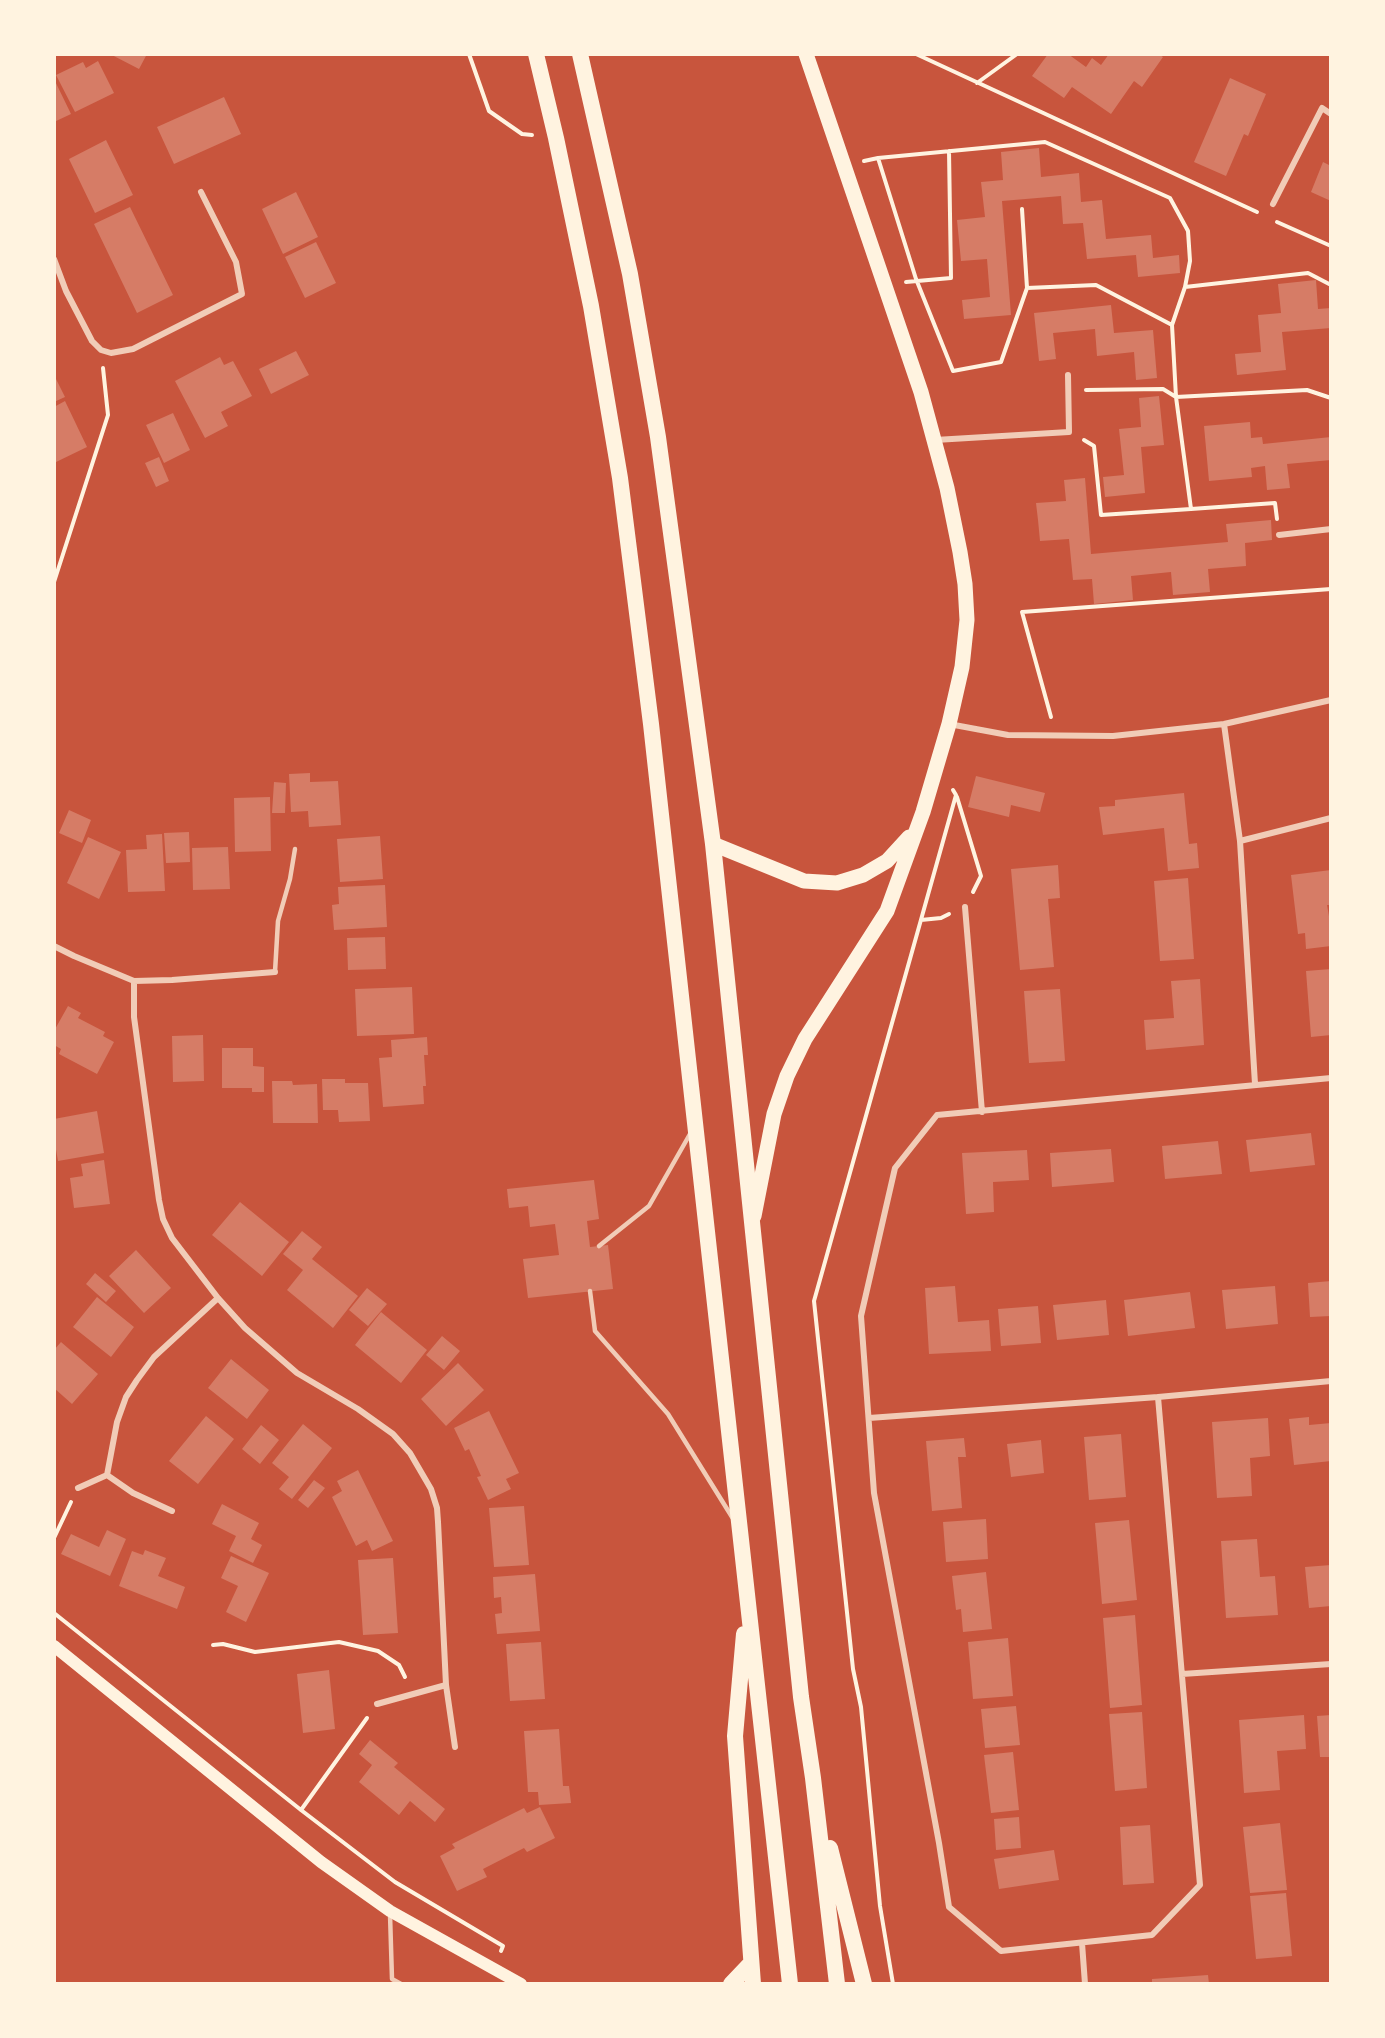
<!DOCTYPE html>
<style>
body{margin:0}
#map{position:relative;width:1385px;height:2038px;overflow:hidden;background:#c8553d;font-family:Helvetica,sans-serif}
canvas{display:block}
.frame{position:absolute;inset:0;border:56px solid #fff3e0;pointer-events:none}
</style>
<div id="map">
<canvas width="1385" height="2038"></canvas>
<div class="frame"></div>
</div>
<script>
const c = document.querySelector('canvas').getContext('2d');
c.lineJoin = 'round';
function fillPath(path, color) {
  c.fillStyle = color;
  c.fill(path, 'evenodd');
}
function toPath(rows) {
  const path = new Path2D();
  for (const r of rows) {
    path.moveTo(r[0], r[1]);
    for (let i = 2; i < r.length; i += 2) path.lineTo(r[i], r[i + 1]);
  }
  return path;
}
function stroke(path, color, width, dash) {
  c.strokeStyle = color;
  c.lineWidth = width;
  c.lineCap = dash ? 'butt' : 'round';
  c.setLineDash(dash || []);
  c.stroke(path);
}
fillPath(toPath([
 [110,54,147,54,139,69],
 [1048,54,1068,54,1086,67,1092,58,1101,65,1109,54,1159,54,1163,57,1142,87,1134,81,1111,114,1072,87,1064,98,1032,76],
 [98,61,114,93,75,112,56,75,83,62,86,68],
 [1230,78,1266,94,1248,136,1244,134,1226,176,1194,162],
 [54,79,71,114,54,122],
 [224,97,241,134,174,164,157,127],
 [106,140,133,195,95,213,69,159],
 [1039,148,1041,177,1079,173,1081,202,1102,200,1106,239,1151,235,1153,258,1179,255,1180,273,1138,277,1136,255,1087,259,1083,223,1063,224,1061,196,1002,201,1011,315,964,319,962,300,990,297,987,259,961,261,957,220,985,217,981,182,1003,180,1001,152],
 [1323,162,1331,166,1331,201,1311,192],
 [296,192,318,237,283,254,262,209],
 [130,207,173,295,137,313,94,224],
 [316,242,336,283,305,298,285,257],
 [1316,280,1318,309,1331,308,1331,328,1282,332,1286,370,1237,375,1235,354,1261,352,1258,315,1281,313,1278,284],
 [1111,305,1114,333,1153,330,1157,378,1136,380,1134,352,1097,356,1095,329,1053,333,1056,359,1039,361,1034,313],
 [296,351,309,375,271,394,259,369],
 [220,357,224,365,233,361,252,396,221,412,228,426,205,438,175,381],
 [54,375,65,397,54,402],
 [1159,396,1164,445,1141,447,1145,493,1105,497,1103,477,1124,475,1119,429,1141,427,1139,398],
 [65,401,87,447,54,463,54,407],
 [173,413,190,450,164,463,146,425],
 [1250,422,1251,438,1262,437,1263,444,1331,437,1331,460,1287,464,1290,488,1267,490,1265,466,1251,468,1252,477,1209,481,1204,426],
 [159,457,169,481,156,487,145,463],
 [1085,478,1091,554,1228,542,1226,524,1271,520,1272,540,1245,543,1246,566,1208,569,1210,592,1173,595,1171,572,1131,576,1133,600,1094,604,1092,579,1073,580,1069,539,1040,541,1038,520,1036,503,1066,501,1064,480],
 [310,773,310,782,338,781,341,825,309,827,308,811,291,812,289,774],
 [976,776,1045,793,1040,812,1011,805,1009,817,968,807],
 [274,782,286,783,285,813,272,813],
 [1184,793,1189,844,1197,843,1199,868,1168,871,1164,828,1103,835,1099,807,1115,806,1115,800],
 [270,797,271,851,235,852,234,798],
 [69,810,91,820,82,843,59,833],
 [189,832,190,862,166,863,164,833],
 [162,834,165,891,128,892,126,850,147,849,146,835],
 [380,836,383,879,340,882,337,839],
 [88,837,121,852,99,899,67,883],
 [228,847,230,889,193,890,192,848],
 [1058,865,1060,898,1048,899,1054,967,1020,970,1011,869],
 [1331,870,1331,905,1327,905,1331,927,1331,946,1306,949,1305,933,1298,934,1291,875],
 [1188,878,1194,959,1160,961,1154,881],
 [385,885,387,927,334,930,332,905,339,904,338,887],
 [385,937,386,969,348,970,347,938],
 [1331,969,1331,1035,1311,1037,1306,971],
 [1200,979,1204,1045,1146,1050,1144,1020,1174,1018,1171,981],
 [412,987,414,1034,357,1036,355,989],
 [1060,989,1065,1061,1029,1063,1024,991],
 [68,1006,81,1013,78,1018,105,1032,103,1036,114,1042,97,1074,59,1054,61,1049,54,1045,54,1031],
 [203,1035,204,1081,173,1082,172,1036],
 [427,1037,428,1055,424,1055,426,1086,423,1086,424,1104,383,1107,379,1058,392,1057,391,1040],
 [222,1048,253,1048,253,1066,264,1067,264,1092,252,1092,252,1088,222,1088],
 [322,1079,345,1079,345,1083,368,1083,370,1121,339,1122,338,1110,323,1110],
 [272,1081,292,1081,293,1085,317,1084,318,1123,273,1123],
 [97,1111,104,1153,58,1161,54,1138,54,1119],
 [1311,1133,1315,1165,1250,1172,1246,1140],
 [1218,1141,1222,1174,1165,1179,1162,1146],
 [1111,1149,1114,1182,1052,1187,1050,1153],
 [1027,1150,1029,1180,993,1182,994,1212,966,1214,962,1153],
 [104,1160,110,1204,74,1208,70,1178,83,1176,81,1164],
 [594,1180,599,1219,587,1221,590,1247,608,1245,613,1289,528,1298,523,1259,559,1255,555,1224,530,1227,528,1206,509,1208,507,1189],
 [240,1202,289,1242,262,1276,212,1235],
 [302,1231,322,1247,312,1259,358,1296,333,1328,287,1290,303,1270,283,1254],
 [136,1250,171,1288,144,1313,109,1276],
 [95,1273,116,1291,106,1302,86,1284],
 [1331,1281,1331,1316,1310,1317,1308,1283],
 [955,1286,958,1322,989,1320,991,1351,929,1354,925,1288],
 [1275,1286,1278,1324,1226,1329,1222,1290],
 [367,1288,387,1304,368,1326,349,1310],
 [1190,1292,1195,1328,1128,1336,1124,1300],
 [97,1297,134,1327,111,1357,73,1327],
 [1106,1300,1109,1335,1057,1340,1053,1305],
 [1038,1306,1041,1343,1001,1346,998,1309],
 [381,1312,427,1350,401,1383,355,1345],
 [442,1336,460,1351,444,1370,426,1355],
 [61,1342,98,1374,72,1404,54,1388,54,1350],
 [231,1359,269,1390,247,1419,208,1388],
 [458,1363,484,1390,446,1426,421,1399],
 [489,1411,519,1473,506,1479,511,1489,488,1500,477,1477,481,1476,469,1449,465,1451,454,1428],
 [206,1416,234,1439,198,1484,169,1461],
 [1309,1417,1309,1425,1331,1423,1331,1461,1294,1465,1289,1419],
 [1268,1418,1270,1456,1250,1458,1252,1496,1217,1498,1212,1422],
 [303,1424,332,1448,292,1499,279,1489,289,1477,272,1463],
 [261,1425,279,1440,260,1464,242,1449],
 [1121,1434,1126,1497,1089,1500,1084,1437],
 [964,1438,966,1457,958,1457,962,1508,932,1511,926,1441],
 [1041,1440,1044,1473,1011,1477,1007,1444],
 [358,1470,393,1541,372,1551,367,1540,356,1546,332,1497,342,1491,337,1481],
 [314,1480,325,1488,308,1508,298,1500],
 [222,1504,259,1523,251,1539,262,1545,253,1563,229,1551,236,1536,212,1524],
 [524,1506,529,1565,494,1567,489,1508],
 [986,1519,988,1559,946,1562,943,1522],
 [1129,1520,1137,1600,1102,1604,1095,1523],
 [107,1530,126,1539,110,1576,61,1554,71,1534,99,1547],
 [1257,1539,1260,1577,1275,1576,1278,1615,1226,1618,1221,1541],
 [145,1550,166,1558,158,1576,185,1587,177,1609,119,1586,132,1551,143,1555],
 [231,1556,269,1573,246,1622,226,1612,238,1586,221,1578],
 [393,1558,398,1633,363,1635,358,1560],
 [1331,1565,1331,1606,1309,1608,1305,1567],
 [986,1572,992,1629,963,1632,961,1609,956,1610,952,1576],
 [535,1574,540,1631,497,1634,495,1614,502,1613,501,1597,494,1598,493,1577],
 [1135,1615,1142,1705,1110,1708,1103,1618],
 [1008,1638,1013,1696,973,1699,968,1642],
 [541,1642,545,1699,510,1701,506,1644],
 [329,1670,335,1729,303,1733,297,1674],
 [1016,1706,1020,1745,985,1748,981,1709],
 [1142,1712,1147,1788,1115,1791,1109,1714],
 [1304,1715,1306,1749,1277,1751,1280,1790,1244,1793,1239,1720],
 [1331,1715,1331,1757,1320,1757,1317,1716],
 [559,1729,563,1786,569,1786,571,1803,539,1805,538,1792,528,1792,524,1731],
 [370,1740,398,1763,394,1767,445,1809,435,1822,410,1801,399,1815,359,1782,372,1765,359,1754],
 [1013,1752,1019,1810,991,1813,984,1755],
 [540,1807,555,1838,527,1852,524,1848,483,1869,487,1877,457,1891,440,1856,455,1848,452,1844,524,1808,527,1813],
 [1019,1817,1021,1848,996,1850,994,1819],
 [1280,1823,1287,1890,1250,1893,1243,1827],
 [1150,1825,1154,1883,1123,1885,1120,1827],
 [1054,1850,1059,1880,999,1889,994,1859],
 [1286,1893,1292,1956,1256,1959,1250,1896],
 [1208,1975,1209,1984,1152,1984,1152,1979]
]), '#d67c66');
stroke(toPath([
 [469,54,489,111,522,134,532,135],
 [916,54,1257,212],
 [977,83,1017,54],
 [864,161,878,158],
 [1022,209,1027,288],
 [1277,222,1331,246],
 [906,282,951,278,949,151],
 [1331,285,1308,273,1185,287,1190,261,1188,231,1170,198,1045,142,878,158,916,279,953,371,1001,362,1027,288,1096,285,1172,325,1176,397,1307,390,1331,398],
 [1172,325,1185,287],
 [1084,440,1094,446,1101,515,1191,509,1176,397,1163,389,1086,390],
 [1191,509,1275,503,1277,519],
 [54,582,108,415,103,368],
 [1051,717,1022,612,1331,589],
 [957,797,981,876,973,892],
 [921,920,941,918,949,914],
 [54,1538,71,1502],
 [54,1613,301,1810,395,1882,503,1946,501,1951],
 [213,1645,223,1644,255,1652,339,1642,378,1651,399,1665,405,1677],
 [301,1810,367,1718],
 [893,1984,880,1906,861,1707,853,1669,814,1301,956,795,953,790]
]), '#fff3e0', 4);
stroke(toPath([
 [275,972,278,921,290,879,295,849],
 [599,1246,649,1206,690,1134],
 [590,1291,595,1331,668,1414,732,1517],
 [390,1914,392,1979,401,1984]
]), '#f1ccb7', 4.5);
stroke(toPath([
 [1273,204,1322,108,1331,114],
 [54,259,66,291,92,341,101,350,111,353,133,349,242,294,236,262,201,192],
 [935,440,1069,432,1068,375],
 [1279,535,1331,529],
 [949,724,1008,735,1113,736,1224,724,1331,700],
 [1224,724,1240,841,1255,1084],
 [1240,841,1331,818],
 [965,907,982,1112],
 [54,946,74,956,134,981,172,980,275,972],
 [134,981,134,1017,159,1200,163,1219,172,1238,218,1298,245,1328,297,1373,358,1409,393,1434,410,1453,431,1489,437,1508,438,1522,446,1685,455,1747],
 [1158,1397,1200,1885,1152,1935,1001,1951,949,1907,939,1843,874,1493,861,1316,895,1168,937,1115,1331,1078],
 [869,1418,1158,1397,1331,1381],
 [107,1475,133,1493,172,1511],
 [78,1488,107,1475,117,1422,126,1397,137,1380,154,1357,218,1298],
 [1182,1674,1331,1664],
 [377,1704,446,1685],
 [1082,1943,1085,1984]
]), '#f1ccb7', 6);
stroke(toPath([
 [54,1646,321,1862,390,1911,521,1984]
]), '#fff3e0', 12);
stroke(toPath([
 [713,844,804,881,837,883,863,875,887,861,909,837],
 [754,1216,774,1114,787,1076,805,1039,887,911,923,812,949,724,962,667,967,620,965,584,960,552,947,488,921,392,806,54]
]), '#fff3e0', 15);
stroke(toPath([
 [536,54,556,138,591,306,620,478,651,724,790,1984],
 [580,54,630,274,658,437,713,844,801,1697,813,1778,837,1984],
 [744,1634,735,1736,753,1984],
 [830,1848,864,1984],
 [731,1984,751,1963]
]), '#fff3e0', 16);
</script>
